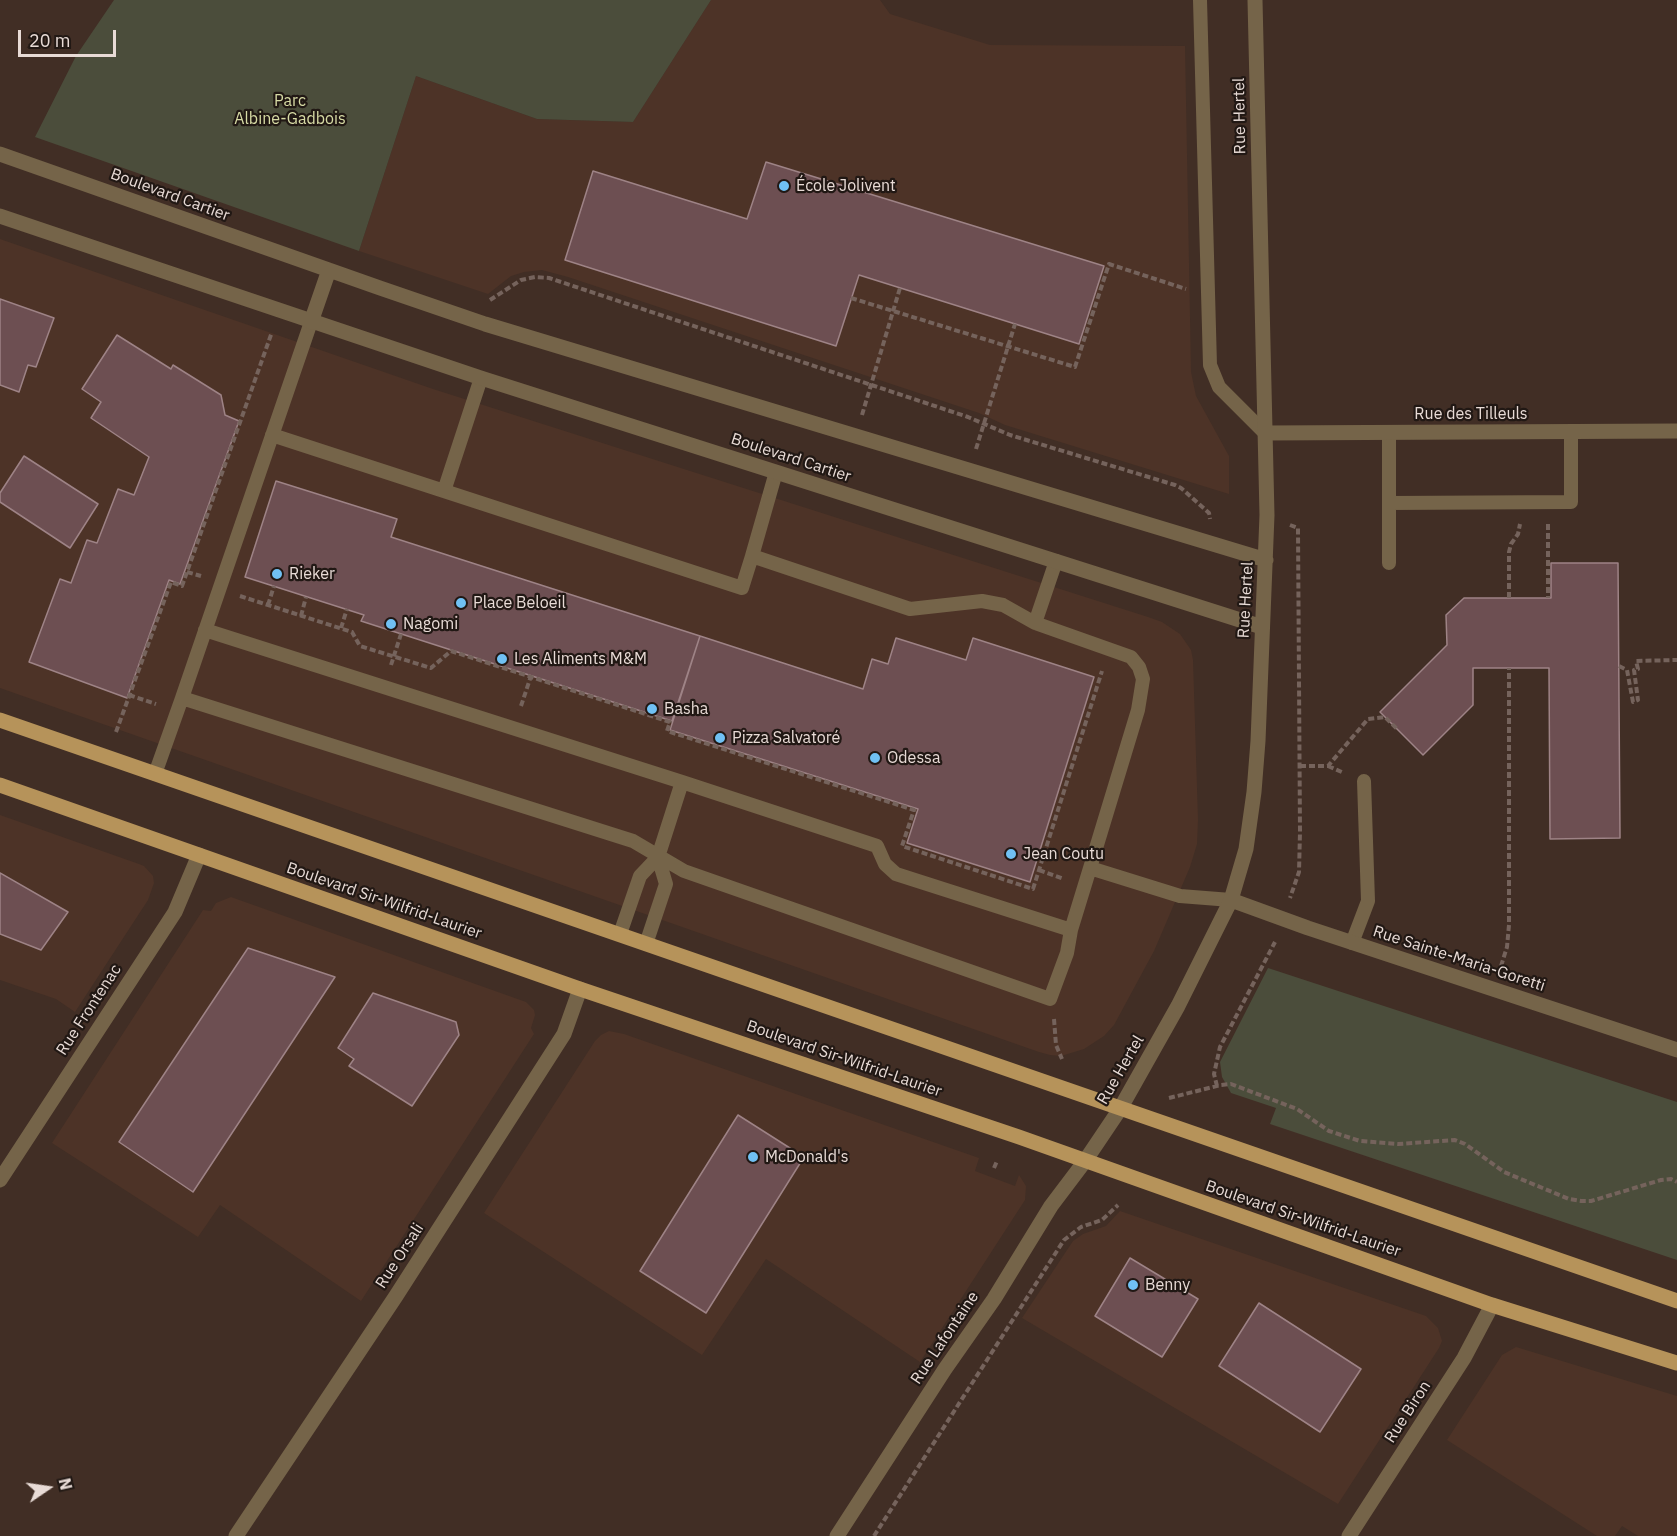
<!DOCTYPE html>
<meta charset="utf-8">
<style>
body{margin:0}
#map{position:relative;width:1677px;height:1536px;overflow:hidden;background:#412e25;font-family:"IBM Plex Sans",sans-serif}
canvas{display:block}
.north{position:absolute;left:18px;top:1458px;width:60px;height:60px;-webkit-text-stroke:4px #211814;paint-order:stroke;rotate:77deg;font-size:16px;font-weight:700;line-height:24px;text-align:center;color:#e8dbd6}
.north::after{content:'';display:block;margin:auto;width:21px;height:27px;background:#e8dbd6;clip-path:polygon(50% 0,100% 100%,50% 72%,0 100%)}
.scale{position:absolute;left:18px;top:30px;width:98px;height:27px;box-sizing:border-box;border:3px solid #e8dbd6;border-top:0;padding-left:8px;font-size:18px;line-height:21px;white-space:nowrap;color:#e8dbd6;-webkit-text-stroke:4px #211814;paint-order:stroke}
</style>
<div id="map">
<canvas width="1677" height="1536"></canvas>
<div class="north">N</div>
<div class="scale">20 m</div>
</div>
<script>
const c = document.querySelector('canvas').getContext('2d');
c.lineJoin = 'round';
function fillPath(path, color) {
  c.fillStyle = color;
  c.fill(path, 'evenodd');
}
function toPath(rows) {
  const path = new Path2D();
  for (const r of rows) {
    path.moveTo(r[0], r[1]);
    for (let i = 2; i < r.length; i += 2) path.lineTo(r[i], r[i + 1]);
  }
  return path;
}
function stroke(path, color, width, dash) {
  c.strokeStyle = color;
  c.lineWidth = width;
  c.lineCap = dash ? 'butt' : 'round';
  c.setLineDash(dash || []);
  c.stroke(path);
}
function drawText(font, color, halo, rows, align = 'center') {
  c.font = font + ' "IBM Plex Sans",sans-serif';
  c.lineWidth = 4.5;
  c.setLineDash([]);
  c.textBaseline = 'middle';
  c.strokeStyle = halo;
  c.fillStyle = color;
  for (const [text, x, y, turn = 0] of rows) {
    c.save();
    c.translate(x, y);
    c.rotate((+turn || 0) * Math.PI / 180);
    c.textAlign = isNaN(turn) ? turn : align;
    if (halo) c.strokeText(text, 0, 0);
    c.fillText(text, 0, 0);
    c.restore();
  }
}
fillPath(toPath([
 [711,0,880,0,890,14,990,45,1185,46,1191,372,1196,396,1229,456,1229,494,1005,425,979,413,568,277,542,270,524,272,511,276,488,294,359,251,416,76,537,119,633,122],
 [0,239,433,389,1148,617,1162,622,1180,634,1191,650,1193,660,1198,820,1197,844,1190,867,1154,951,1114,1025,1104,1036,1084,1049,1061,1056,1050,1055,1039,1052,0,688],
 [0,815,139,864,144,866,153,876,154,883,148,900,75,1012,56,999,0,980],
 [231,897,526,1002,534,1010,535,1015,531,1028,534,1034,532,1037,361,1301,220,1205,198,1237,52,1143,203,910,211,911,216,903],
 [609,1031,624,1034,979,1158,975,1171,1015,1186,1019,1175,1026,1186,1025,1200,920,1362,766,1259,702,1355,484,1213,595,1041,601,1035],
 [1120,1211,1426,1316,1438,1328,1442,1341,1439,1348,1338,1504,1022,1318,1073,1241,1083,1234,1106,1226],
 [1516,1347,1677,1396,1677,1536,1638,1536,1622,1526,1615,1536,1597,1536,1447,1440,1502,1355]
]), '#4d3327');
fillPath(toPath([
 [114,0,711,0,633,122,537,119,416,76,359,251,35,137,76,56],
 [1268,968,1677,1102,1677,1260,1270,1124,1276,1108,1231,1093,1222,1077,1220,1062]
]), '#4b4d3b');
const building = toPath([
 [766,162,1104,266,1079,344,859,275,836,346,565,260,593,171,747,219,766,162],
 [0,299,54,318,36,367,28,365,19,392,0,385,0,299],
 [117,335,171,369,173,365,221,395,225,415,239,421,180,584,169,580,127,698,29,662,60,579,71,583,87,540,97,543,118,489,134,495,149,457,91,418,101,402,82,389,117,335],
 [24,456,98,504,70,548,0,502,0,493,24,456],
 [276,481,397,519,391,537,700,636,672,721,361,621,364,615,245,577,276,481],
 [1551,563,1618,563,1620,838,1550,839,1549,668,1473,668,1473,705,1423,755,1380,712,1447,645,1446,615,1464,598,1551,598,1551,563],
 [700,636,863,689,872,659,888,664,896,638,966,660,973,638,1094,677,1030,882,907,843,918,809,670,730,700,636],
 [0,873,68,912,41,950,0,934,0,873],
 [248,948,335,977,193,1192,119,1142,248,948],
 [373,993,456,1022,459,1035,412,1106,349,1066,354,1059,338,1048,373,993],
 [738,1115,804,1157,706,1313,640,1271,738,1115],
 [1130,1258,1198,1299,1162,1357,1095,1316,1130,1258],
 [1259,1303,1361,1369,1320,1432,1219,1366,1259,1303]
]);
fillPath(building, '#6d4f52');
stroke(building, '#9e8386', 1.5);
stroke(toPath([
 [851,298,1075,367,1109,264,1186,289],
 [490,300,521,280,535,277,549,278,968,417,1010,435,1175,485,1181,488,1209,513,1210,519],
 [862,415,900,288],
 [976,449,1015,324],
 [1548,524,1548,598],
 [1290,525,1298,528,1300,832,1299,872,1290,898],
 [187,572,201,576],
 [240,596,352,632,360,646,431,668,451,651,670,722,667,731,914,810,902,846,1033,889,1102,671],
 [1509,598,1509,552,1511,544,1518,534,1520,524],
 [268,605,274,586],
 [301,616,306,597],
 [341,628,347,609],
 [391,665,401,634],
 [1619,666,1627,670,1633,702,1638,700,1634,670,1638,669,1636,661,1677,660],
 [129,695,156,704],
 [521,706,531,676],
 [116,732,171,582,182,586,272,332],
 [1300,766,1328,766,1368,719,1385,717,1397,729],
 [1328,766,1344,773],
 [1039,870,1064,879],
 [1501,966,1507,947,1509,925,1509,668],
 [1054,1019,1056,1045,1062,1059],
 [1217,1086,1214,1074,1220,1047,1275,942],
 [1169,1098,1221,1085,1231,1084,1297,1109,1329,1131,1360,1141,1398,1144,1455,1140,1465,1144,1504,1172,1569,1199,1581,1201,1591,1201,1661,1180,1671,1179,1677,1182],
 [994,1168,997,1161],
 [874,1536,1064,1240,1081,1227,1102,1220,1118,1205]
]), '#75635c', 4, [6, 3]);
stroke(toPath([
 [1200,0,1210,365,1219,387,1265,433],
 [272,435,742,588,752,556],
 [776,472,752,556,910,609,982,601,1003,605,1035,623],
 [444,491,481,378],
 [1389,503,1571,502,1571,432],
 [1056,561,1035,623,1131,657,1139,667,1143,679,1138,710,1090,868],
 [1389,563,1389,432],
 [205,630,682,782],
 [182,698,311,322],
 [155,774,182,698,633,841,684,871,1050,999,1067,953,1071,930],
 [620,934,640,876,658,857,682,782,877,846,885,864,896,874,1071,930,1090,868,1180,896,1231,900],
 [1352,943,1368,901,1364,781],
 [646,944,666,884,658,857]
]), '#756449', 14);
stroke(toPath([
 [0,154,380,288,485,324,1266,560],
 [0,216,481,378,1262,627],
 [311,322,329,270],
 [1265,433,1677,431],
 [1231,900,1308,928,1677,1050],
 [0,1180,175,912,199,855],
 [236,1536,396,1296,564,1034,580,989],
 [837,1536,945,1369,994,1299,1051,1206,1085,1161,1120,1109,1178,1006,1231,900,1246,849,1254,792,1258,741,1267,515,1255,0],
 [1349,1536,1464,1358,1492,1305]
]), '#756449', 15);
stroke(toPath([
 [0,720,1677,1301],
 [0,785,580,989,1019,1137,1492,1305,1677,1363]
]), '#b6935a', 15);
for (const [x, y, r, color] of [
 [784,186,6,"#70c1f4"],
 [277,574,6,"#70c1f4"],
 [461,603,6,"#70c1f4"],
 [391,624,6,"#70c1f4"],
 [502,659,6,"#70c1f4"],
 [652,709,6,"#70c1f4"],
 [720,738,6,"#70c1f4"],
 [875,758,6,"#70c1f4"],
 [1011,854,6,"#70c1f4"],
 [753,1157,6,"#70c1f4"],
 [1133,1285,6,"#70c1f4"]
]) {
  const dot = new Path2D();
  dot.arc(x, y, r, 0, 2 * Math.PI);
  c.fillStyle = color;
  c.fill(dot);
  stroke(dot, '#211814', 2);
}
drawText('16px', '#d7dba5', '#211814', [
 ["Parc",290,101],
 ["Albine-Gadbois",290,119]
]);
drawText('16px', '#e8dbd6', '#211814', [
 ["Rue Hertel",1240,116,-91],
 ["Boulevard Cartier",170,195,20],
 ["Rue des Tilleuls",1471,414],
 ["Boulevard Cartier",791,458,18],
 ["Rue Hertel",1246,600,-87],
 ["Boulevard Sir-Wilfrid-Laurier",384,901,19],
 ["Rue Sainte-Maria-Goretti",1459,959,18],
 ["Rue Frontenac",89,1010,-57],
 ["Boulevard Sir-Wilfrid-Laurier",844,1059,19],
 ["Rue Hertel",1121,1070,-60],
 ["Boulevard Sir-Wilfrid-Laurier",1303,1219,19],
 ["Rue Orsali",400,1256,-57],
 ["Rue Lafontaine",945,1338,-56],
 ["Rue Biron",1408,1412,-57]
]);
drawText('16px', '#e8dbd6', '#211814', [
 ["École Jolivent",796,186],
 ["Rieker",289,574],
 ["Place Beloeil",473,603],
 ["Nagomi",403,624],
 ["Les Aliments M&M",514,659],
 ["Basha",664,709],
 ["Pizza Salvatoré",732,738],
 ["Odessa",887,758],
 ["Jean Coutu",1023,854],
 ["McDonald's",765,1157],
 ["Benny",1145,1285]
], 'left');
</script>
